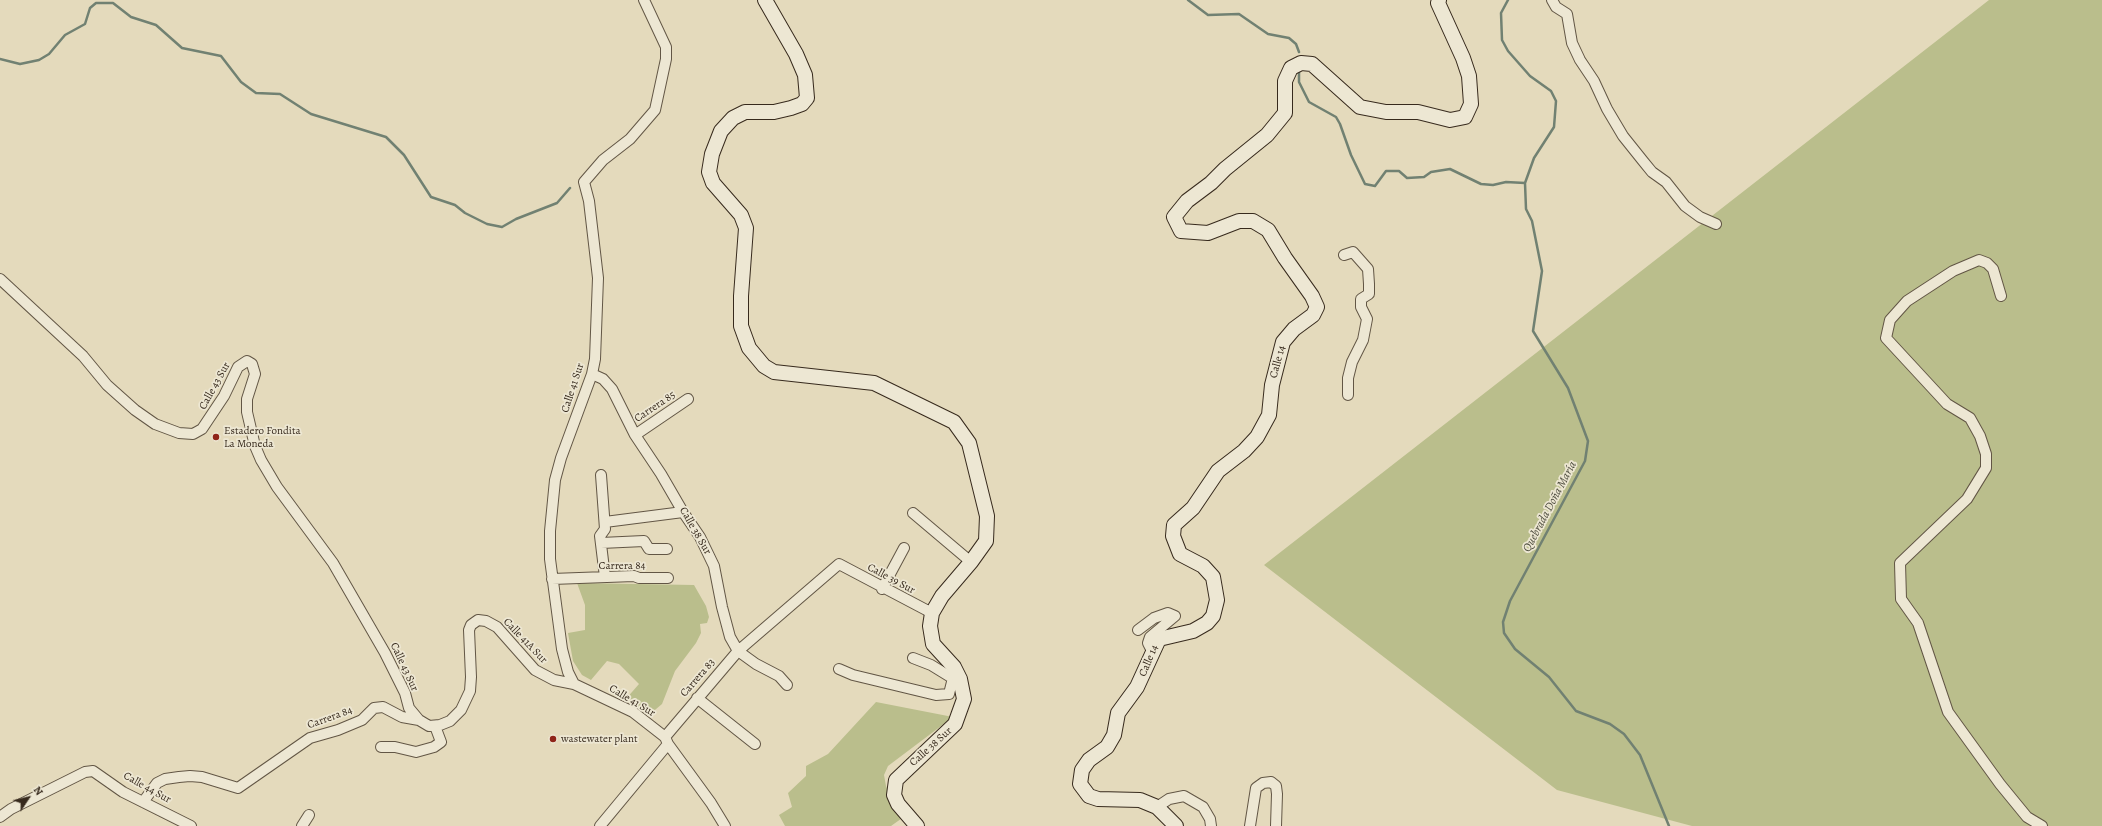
<!DOCTYPE html>
<meta charset="utf-8">
<style>
body{margin:0}
#map{position:relative;width:2102px;height:826px;overflow:hidden;background:#e4dabc;font-family:Alegreya,serif}
canvas{display:block}
.north{position:absolute;left:8px;top:778px;width:40px;height:40px;-webkit-text-stroke:3px #ede7d3;paint-order:stroke;rotate:55deg;font-size:11px;font-weight:700;line-height:16px;text-align:center;color:#372a1d}
.north::after{content:'';display:block;margin:auto;width:14px;height:18px;background:#372a1d;clip-path:polygon(50% 0,100% 100%,50% 72%,0 100%)}
</style>
<div id="map">
<canvas width="2102" height="826"></canvas>
<div class="north">N</div>
</div>
<script>
const c = document.querySelector('canvas').getContext('2d');
c.lineJoin = 'round';
function fillPath(path, color) {
  c.fillStyle = color;
  c.fill(path, 'evenodd');
}
function toPath(rows) {
  const path = new Path2D();
  for (const r of rows) {
    path.moveTo(r[0], r[1]);
    for (let i = 2; i < r.length; i += 2) path.lineTo(r[i], r[i + 1]);
  }
  return path;
}
function stroke(path, color, width, dash) {
  c.strokeStyle = color;
  c.lineWidth = width;
  c.lineCap = dash ? 'butt' : 'round';
  c.setLineDash(dash || []);
  c.stroke(path);
}
function drawText(font, color, halo, rows, align = 'center') {
  c.font = font + ' Alegreya,serif';
  c.lineWidth = 3.5;
  c.setLineDash([]);
  c.textBaseline = 'middle';
  c.strokeStyle = halo;
  c.fillStyle = color;
  for (const [text, x, y, turn = 0] of rows) {
    c.save();
    c.translate(x, y);
    c.rotate((+turn || 0) * Math.PI / 180);
    c.textAlign = isNaN(turn) ? turn : align;
    if (halo) c.strokeText(text, 0, 0);
    c.fillText(text, 0, 0);
    c.restore();
  }
}
fillPath(toPath([
 [1989,0,2102,0,2102,826,1692,826,1557,790,1264,565],
 [577,583,694,585,706,606,709,617,707,623,700,624,701,633,696,643,675,671,662,704,649,715,625,700,639,684,619,664,607,661,591,680,582,675,573,661,568,633,585,630,585,605],
 [876,702,953,717,888,766,884,775,886,786,891,799,905,816,891,826,785,826,779,815,792,807,788,793,806,776,806,766,828,754]
]), '#babe8c');
stroke(toPath([
 [1188,0,1208,15,1239,14,1268,34,1289,38,1296,44,1299,52],
 [1508,0,1501,13,1502,40,1508,51,1530,76,1551,91,1556,101,1554,127,1534,158,1525,183,1526,209,1532,221,1542,271,1533,331,1568,388,1588,441,1585,461,1510,601,1503,622,1504,633,1515,649,1549,677,1576,711,1610,724,1624,734,1640,755,1669,826],
 [0,59,20,64,39,60,49,54,65,35,85,24,90,8,96,3,113,3,131,17,156,25,182,48,221,56,241,82,256,93,280,94,311,114,386,137,404,155,431,197,455,205,465,213,487,224,502,227,516,219,557,203,570,188],
 [1299,70,1299,82,1309,102,1336,117,1340,124,1351,155,1365,184,1375,186,1386,171,1399,171,1407,178,1424,177,1431,172,1450,169,1481,184,1493,185,1506,182,1525,183]
]), '#718172', 2.5);
const street = toPath([
 [644,0,666,47,666,59,655,110,630,139,603,160,584,182,589,201,598,278,595,359,592,374,561,458,555,480,550,531,550,559,562,649,568,672,574,684,633,712,665,737],
 [1552,0,1556,7,1567,14,1572,43,1580,60,1594,81,1607,109,1623,136,1643,161,1652,172,1666,182,1685,206,1700,217,1716,224],
 [1344,255,1353,252,1368,269,1369,284,1369,294,1361,299,1361,307,1367,319,1363,340,1352,362,1348,378,1348,395],
 [0,279,83,356,107,385,135,410,155,424,179,433,193,434,202,429,224,396,238,367,247,361,252,364,255,374,247,399,247,412,255,446,261,460,277,487,333,563,385,653,405,693,409,708,419,720],
 [2001,296,1993,269,1987,263,1979,260,1953,271,1907,301,1890,320,1886,338,1947,404,1970,418,1980,436,1986,454,1986,468,1967,499,1900,563,1901,599,1918,623,1948,712,2000,784,2027,817,2042,826],
 [592,374,603,379,612,389,635,435,661,474,683,512,700,537,714,566,722,607,730,637,738,651,756,664,779,676,787,685],
 [635,435,688,399],
 [601,475,605,529,600,536,605,577],
 [913,513,971,562],
 [605,522,683,512],
 [601,543,644,541,649,549,667,549],
 [552,579,634,576,639,578,668,578],
 [882,589,904,548],
 [1138,630,1154,618,1168,613,1175,616,1150,637,1148,643,1152,651],
 [913,658,931,665,957,681],
 [839,669,853,675,936,695,949,694,952,682,960,679],
 [697,698,755,744],
 [668,744,711,803,725,826],
 [381,747,395,747,416,752,434,747,441,742,435,726],
 [143,802,157,783,165,779,179,777,190,776,202,777,238,788,310,738,338,730,362,720,374,708,383,707,402,717,419,720,429,726,440,725,450,721,461,710,470,691,471,677,469,630,471,625,478,620,486,621,497,627,535,670,554,680,574,684],
 [1157,807,1169,799,1184,796,1203,807,1210,819,1211,826],
 [0,817,11,809,85,772,93,771,123,792,191,826],
 [302,826,309,815],
 [600,826,668,744,665,737,738,651,839,564,932,613],
 [1250,826,1256,788,1263,783,1271,782,1276,786,1277,794,1276,826]
]);
const secondary = toPath([
 [765,0,796,54,805,75,807,98,802,104,791,108,774,112,745,112,733,118,721,131,712,154,709,172,713,183,741,215,746,228,741,296,741,326,749,348,764,366,774,372,874,383,954,422,969,443,987,516,986,541,971,562,942,596,932,613,930,626,933,644,954,667,960,679,964,699,955,724,896,780,894,795,898,804,917,826],
 [1176,826,1157,807,1140,800,1098,799,1089,796,1080,784,1082,770,1089,760,1107,747,1114,735,1118,713,1137,687,1159,639,1193,631,1207,623,1213,616,1217,600,1213,577,1203,566,1180,554,1173,536,1174,525,1193,508,1218,471,1244,451,1257,437,1269,415,1272,385,1283,342,1294,329,1313,315,1317,307,1312,296,1285,258,1268,230,1253,221,1239,221,1208,233,1181,231,1174,217,1187,201,1211,183,1225,169,1267,135,1285,113,1285,81,1291,68,1301,63,1312,64,1360,107,1386,112,1418,112,1450,120,1465,117,1471,104,1469,76,1463,58,1438,3,1439,0]
]);
stroke(street, '#625645', 12);
stroke(secondary, '#372a1d', 16);
stroke(street, '#ede7d3', 10);
stroke(secondary, '#ede7d3', 14);
for (const [x, y, r, color] of [
 [216,437,4,"#8f2418"],
 [553,739,4,"#8f2418"]
]) {
  const dot = new Path2D();
  dot.arc(x, y, r, 0, 2 * Math.PI);
  c.fillStyle = color;
  c.fill(dot);
  stroke(dot, '#ede7d3', 1.5);
}
drawText('11px', '#372a1d', '#ede7d3', [
 ["Calle 14",1278,362,-75],
 ["Calle 43 Sur",215,386,-61],
 ["Calle 41 Sur",573,388,-72],
 ["Carrera 85",655,407,-34],
 ["Calle 38 Sur",695,531,60],
 ["Carrera 84",622,566],
 ["Calle 39 Sur",891,579,28],
 ["Calle 41A Sur",525,641,46],
 ["Calle 14",1149,661,-67],
 ["Calle 43 Sur",404,667,65],
 ["Carrera 83",698,678,-49],
 ["Calle 41 Sur",632,701,31],
 ["Carrera 84",330,718,-20],
 ["Calle 38 Sur",931,747,-42],
 ["Calle 44 Sur",147,788,29]
]);
drawText('11px', '#372a1d', '#ede7d3', [
 ["Estadero Fondita",224,431],
 ["La Moneda",224,444],
 ["wastewater plant",561,739]
], 'left');
drawText('italic 12px', '#4f4e40', '#ede7d3', [
 ["Quebrada Doña María",1550,507,-62]
]);
</script>
